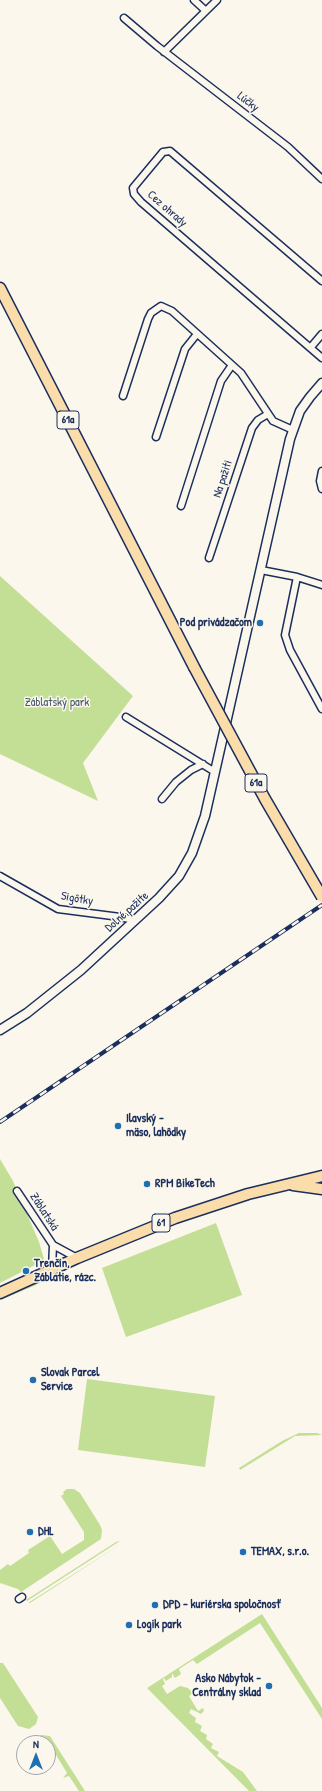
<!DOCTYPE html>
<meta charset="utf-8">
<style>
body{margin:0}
#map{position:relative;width:322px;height:1791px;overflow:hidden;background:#fbf7ec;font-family:"Patrick Hand",sans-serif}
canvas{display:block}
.north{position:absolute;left:16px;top:1735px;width:40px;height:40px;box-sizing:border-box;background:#fbf7ec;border:1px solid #a1a7b3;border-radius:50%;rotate:0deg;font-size:11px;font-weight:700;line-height:16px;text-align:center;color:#1b2f5e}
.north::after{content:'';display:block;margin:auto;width:14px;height:18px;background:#1f6fb2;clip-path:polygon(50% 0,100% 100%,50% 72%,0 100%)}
</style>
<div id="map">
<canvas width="322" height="1791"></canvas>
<div class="north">N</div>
</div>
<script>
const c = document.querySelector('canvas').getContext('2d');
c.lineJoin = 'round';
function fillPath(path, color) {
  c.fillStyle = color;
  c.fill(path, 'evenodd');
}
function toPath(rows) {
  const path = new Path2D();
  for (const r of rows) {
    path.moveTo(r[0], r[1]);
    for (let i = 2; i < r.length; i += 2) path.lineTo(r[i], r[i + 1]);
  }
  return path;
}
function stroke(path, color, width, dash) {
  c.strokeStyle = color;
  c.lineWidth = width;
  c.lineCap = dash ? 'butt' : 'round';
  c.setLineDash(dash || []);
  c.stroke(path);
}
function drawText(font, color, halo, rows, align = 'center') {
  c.font = font + ' "Patrick Hand",sans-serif';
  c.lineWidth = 3;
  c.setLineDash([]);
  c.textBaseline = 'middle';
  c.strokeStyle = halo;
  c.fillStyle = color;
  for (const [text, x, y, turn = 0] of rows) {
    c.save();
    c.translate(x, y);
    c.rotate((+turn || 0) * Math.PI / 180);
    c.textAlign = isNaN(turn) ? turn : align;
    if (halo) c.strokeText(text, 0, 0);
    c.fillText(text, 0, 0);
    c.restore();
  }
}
fillPath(toPath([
 [0,576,133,696,83,763,98,801,0,754],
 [0,1159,13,1181,39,1242,44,1259,39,1263,0,1283],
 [216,1223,242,1295,126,1337,102,1268],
 [72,1266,34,1286,0,1300,60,1270],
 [87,1379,215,1396,205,1467,78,1450],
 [299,1433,317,1433,322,1435,295,1436,240,1470,239,1468,282,1441],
 [67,1489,74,1489,80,1493,100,1525,102,1530,101,1539,21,1592,18,1589,0,1583,0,1570,8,1564,10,1566,29,1553,28,1550,50,1536,62,1554,84,1540,84,1532,61,1496,64,1494,63,1492],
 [120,1541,27,1601,26,1600,116,1542],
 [121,1544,30,1603,28,1603],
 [262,1614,322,1708,322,1719,260,1623,197,1664,193,1660,179,1669,181,1674,175,1678,172,1673,172,1677,166,1681,164,1678,163,1679,165,1684,162,1686,167,1694,180,1686,188,1688,193,1693,189,1696,198,1711,203,1708,204,1711,201,1714,191,1709,189,1713,196,1718,195,1722,202,1726,200,1731,207,1735,206,1739,213,1744,211,1748,219,1752,217,1756,243,1772,257,1791,249,1791,147,1688],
 [0,1663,3,1663,38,1717,36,1724,29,1729,18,1726,0,1698],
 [41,1735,50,1736,85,1791,79,1791,69,1776,63,1778,67,1773,53,1750,48,1752,51,1748,43,1736,32,1743,29,1743]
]), '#c3de95');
const minor = toPath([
 [194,0,206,11],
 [124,18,157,46,288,147,322,179],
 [164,52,217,0],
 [322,281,170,151,163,152,133,188,134,194,141,202,322,358],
 [311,347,322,334],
 [123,396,148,319,151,313,161,306,172,311,241,373,273,421,293,430],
 [156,437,185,349,197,334],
 [322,471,320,481,322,489],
 [181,506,221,381,232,365],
 [209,558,252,428,258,420,268,414],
 [261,570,297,577,322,585],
 [297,577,285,635,290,650,322,709],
 [126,717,215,772],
 [162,799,176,782,191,770,203,764],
 [0,876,58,909,120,917,134,920],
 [17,1191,53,1245,77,1258],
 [52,1269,53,1245],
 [19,1599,22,1597]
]);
const tertiary = toPath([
 [0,1030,27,1013,81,970,159,898,179,876,192,853,205,816,290,439,300,411,310,397,322,383]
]);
const primary = toPath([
 [0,288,194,667],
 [293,1185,322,1189],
 [0,1293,77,1258,175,1218,248,1194,322,1176]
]);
stroke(minor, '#1b2f5e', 9);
stroke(tertiary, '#1b2f5e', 11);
stroke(primary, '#1b2f5e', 13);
stroke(minor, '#fbf7ec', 6);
stroke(tertiary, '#fbf7ec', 8);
stroke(primary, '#faddab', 10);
const rail = toPath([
 [0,1122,322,905]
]);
stroke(rail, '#1b2f5e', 4);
stroke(rail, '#fbf7ec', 2.5, [8]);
const primaryBridge = toPath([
 [194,667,265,799,322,897]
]);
stroke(primaryBridge, '#1b2f5e', 13, []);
stroke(primaryBridge, '#faddab', 10);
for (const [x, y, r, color] of [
 [260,623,4,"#1f6fb2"],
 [118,1126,4,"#1f6fb2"],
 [147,1184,4,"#1f6fb2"],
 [26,1271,4,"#1f6fb2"],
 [33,1380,4,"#1f6fb2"],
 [30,1532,4,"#1f6fb2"],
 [243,1552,4,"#1f6fb2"],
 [155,1605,4,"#1f6fb2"],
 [129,1625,4,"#1f6fb2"],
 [269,1686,4,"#1f6fb2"]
]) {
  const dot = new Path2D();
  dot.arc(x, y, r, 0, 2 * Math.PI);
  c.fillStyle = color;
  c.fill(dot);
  stroke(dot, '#fbf7ec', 1.5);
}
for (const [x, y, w] of [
 [68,420,22],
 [256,783,22],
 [161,1223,18]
]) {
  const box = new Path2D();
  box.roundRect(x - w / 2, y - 9, w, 18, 3);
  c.fillStyle = '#fbf7ec';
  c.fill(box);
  stroke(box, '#1b2f5e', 1);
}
drawText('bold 11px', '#1b2f5e', null, [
 ["61a",68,420],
 ["61a",256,783],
 ["61",161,1223]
]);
drawText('12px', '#1b2f5e', '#fbf7ec', [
 ["Lúčky",248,102,38],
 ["Cez ohrady",167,209,41],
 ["Na pažiti",223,479,-72],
 ["Sigôtky",77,899,10],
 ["Dolné pažite",127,912,-42],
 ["Záblatská",44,1212,57]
]);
drawText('bold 12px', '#1b2f5e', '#fbf7ec', [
 ["Pod privádzačom",252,623,"right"],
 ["Ilavský -",126,1119],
 ["mäso, lahôdky",126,1133],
 ["RPM BikeTech",155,1184],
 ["Trenčín,",34,1264],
 ["Záblatie, rázc.",34,1278],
 ["Slovak Parcel",41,1373],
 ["Service",41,1387],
 ["DHL",38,1532],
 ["TEMAX, s.r.o.",251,1552],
 ["DPD - kuriérska spoločnosť",163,1605],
 ["Logik park",137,1625],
 ["Asko Nábytok -",261,1679,"right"],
 ["Centrálny sklad",261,1693,"right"]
], 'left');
drawText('12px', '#455b6c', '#fbf7ec', [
 ["Záblatský park",57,703]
]);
</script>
